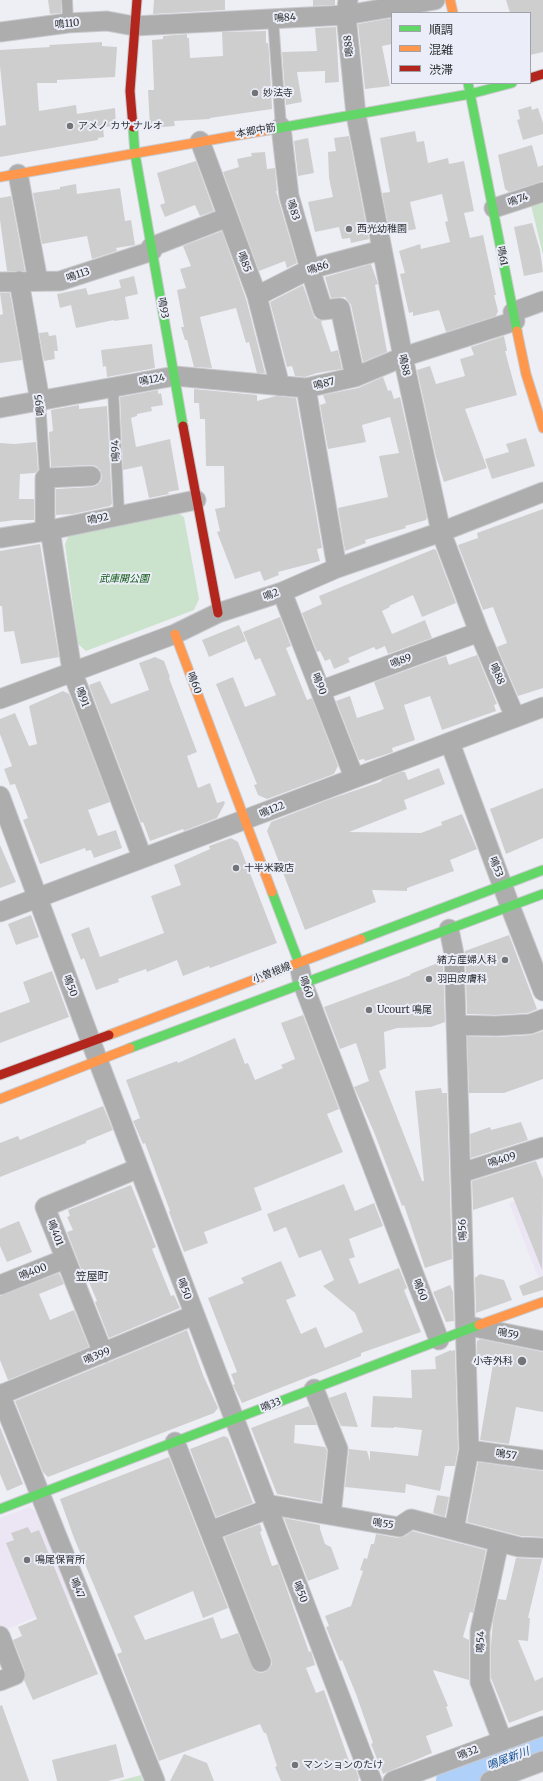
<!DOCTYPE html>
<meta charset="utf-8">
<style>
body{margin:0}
#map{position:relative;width:543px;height:1781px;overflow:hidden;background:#eeeff5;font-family:Merriweather,"Noto Sans JP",serif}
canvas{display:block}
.legend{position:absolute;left:391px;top:12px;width:140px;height:72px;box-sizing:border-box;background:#ebeef8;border:1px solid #a0a2aa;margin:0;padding:5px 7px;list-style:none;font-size:12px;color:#2f3134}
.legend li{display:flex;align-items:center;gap:8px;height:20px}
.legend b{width:20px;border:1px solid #a0a2aa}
</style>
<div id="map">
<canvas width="543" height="1781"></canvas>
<ul class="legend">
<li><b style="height:5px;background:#63d668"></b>順調</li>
<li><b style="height:5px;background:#ff974d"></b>混雑</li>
<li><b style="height:5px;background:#b3261e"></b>渋滞</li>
</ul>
</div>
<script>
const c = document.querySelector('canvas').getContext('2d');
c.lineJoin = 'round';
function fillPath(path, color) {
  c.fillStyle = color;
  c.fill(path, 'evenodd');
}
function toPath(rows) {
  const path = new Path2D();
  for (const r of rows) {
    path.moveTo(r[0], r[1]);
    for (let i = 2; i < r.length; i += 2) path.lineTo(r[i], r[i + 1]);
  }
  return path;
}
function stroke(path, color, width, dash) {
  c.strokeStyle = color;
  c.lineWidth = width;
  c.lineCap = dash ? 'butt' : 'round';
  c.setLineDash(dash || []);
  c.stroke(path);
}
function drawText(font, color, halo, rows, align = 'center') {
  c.font = font + ' Merriweather,"Noto Sans JP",serif';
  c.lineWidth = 4;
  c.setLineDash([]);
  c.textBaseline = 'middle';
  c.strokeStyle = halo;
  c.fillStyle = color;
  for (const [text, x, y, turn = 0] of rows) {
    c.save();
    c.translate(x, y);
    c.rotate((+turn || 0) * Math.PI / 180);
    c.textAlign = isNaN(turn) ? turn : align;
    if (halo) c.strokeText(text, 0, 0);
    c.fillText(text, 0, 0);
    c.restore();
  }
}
fillPath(toPath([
 [543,1190,543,1290,509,1203],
 [29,1507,35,1511,72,1601,3,1631,0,1624,0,1518]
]), '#ece6f4');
fillPath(toPath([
 [543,201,543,255,531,205],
 [178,513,184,517,199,599,194,610,86,651,78,644,65,544,69,535],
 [141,1775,143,1781,119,1781]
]), '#cbe2cd');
stroke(toPath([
 [451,1781,543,1746]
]), '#afd0f9', 30);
fillPath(toPath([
 [48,0,61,0,61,13,50,14],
 [154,0,225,0,225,10,153,14],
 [313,0,335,0,335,5,313,6],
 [506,0,543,0,543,52,530,55,530,13,510,13],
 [392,18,392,44,382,46,390,86,365,89,358,24],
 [336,27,339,82,325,83,325,71,297,72,302,102,286,105,282,52,317,51,315,28],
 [266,31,266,43,268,43,269,52,272,109,210,118,210,119,174,121,175,126,150,128,148,90,154,90,152,40,163,39,163,36,187,34,187,38,189,38,190,58,223,56,222,32],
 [102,42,102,46,117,47,115,77,57,80,57,83,37,83,39,111,76,105,77,114,115,108,116,126,103,127,104,137,98,138,98,140,0,157,0,126,6,125,0,66,0,50,50,47,49,45],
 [531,106,532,110,538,108,543,123,543,134,523,140,517,120,520,119,518,110],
 [415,131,417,142,424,141,428,163,448,158,449,164,464,161,474,211,464,213,470,238,483,235,496,295,494,295,498,311,496,316,446,332,439,310,413,316,413,312,409,313,400,274,405,273,399,251,420,244,421,249,450,242,445,222,448,221,442,194,410,202,416,229,390,234,382,193,390,192,380,138],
 [349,136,369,239,351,243,350,238,342,239,339,227,315,232,308,202,333,197,329,178,328,152,336,151,334,138],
 [308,138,314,173,298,176,294,141],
 [532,145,538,167,543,165,543,181,509,192,505,189,498,155],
 [265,152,267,169,275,168,277,191,276,191,297,263,287,268,285,261,259,271,223,172,239,167,237,159,252,156,251,153],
 [196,161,214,211,200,216,195,205,165,217,160,205,165,203,157,173],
 [76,184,77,194,120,188,125,221,131,220,135,245,116,248,117,251,92,259,87,236,42,244,33,193,60,189,60,187],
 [11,196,25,271,7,271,0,220,0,198],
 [532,223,540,250,543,272,524,276,514,227],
 [222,231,246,299,265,373,257,373,249,342,246,343,236,308,200,317,212,368,194,367,187,340,185,340,181,327,184,327,177,290,186,288,180,269,191,266,183,246],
 [371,264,378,284,375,285,387,352,363,362,351,305,345,297,331,298,325,277],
 [134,276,138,294,125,297,129,319,114,321,114,320,76,328,71,305,60,308,57,294,86,288,88,295,121,288,119,280],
 [303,285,313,314,315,318,323,321,321,322,331,352,338,350,342,369,317,373,305,377,295,376,292,366,287,367,270,302],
 [0,293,10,293,22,360,0,363,0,315,3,314],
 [48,332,49,336,56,335,58,351,54,351,55,359,44,361,39,333],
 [504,336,507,351,505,351,517,395,465,409,487,468,444,482,436,457,417,370,430,366,436,384,465,376,460,359,474,355,471,347],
 [152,344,155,368,107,377,106,366,103,367,101,350],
 [383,377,388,391,391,390,394,399,400,397,427,517,426,520,405,526,406,528,365,540,366,543,345,551,338,508,388,497,379,456,399,453,390,417,362,425,366,442,328,449,320,405,326,403,323,395,358,388],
 [194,389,257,395,257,401,276,396,296,398,322,548,317,549,320,561,278,572,279,575,264,581,260,571,235,579,217,532,220,531,215,509,225,507,224,466,206,466,205,419,200,419,199,403,194,403],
 [158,390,158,394,161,393,163,405,151,407,152,411,137,414,137,416,131,418,136,447,170,439,179,490,168,492,169,494,149,498,142,466,123,470,120,397],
 [79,405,79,409,107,406,112,504,110,506,73,514,56,515,56,489,92,487,97,485,101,481,102,476,100,470,96,466,91,465,51,467,49,432,53,431,51,410],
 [526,438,535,466,492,479,485,459,509,452,506,444],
 [36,442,38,470,35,473,20,474,19,499,34,499,34,520,15,520,0,522,0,443,15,444],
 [543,509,543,688,518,696,497,647,507,643,493,607,483,610,458,545,478,538,477,533],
 [40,544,59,657,21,664,14,631,4,632,2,606,0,606,0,551],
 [434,549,436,550,456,603,422,617,413,595,389,606,390,607,382,611,392,634,425,620,432,638,388,654,385,646,376,650,374,647,348,658,350,662,334,669,330,659,325,661,320,651,317,652,302,613,322,604,319,596],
 [280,617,291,646,286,648,307,700,312,698,338,766,334,774,267,799,258,795,254,785,257,784,216,684,233,677,245,707,276,695,260,658,255,660,243,632],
 [239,625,246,641,209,657,202,640],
 [477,655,497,704,494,705,496,711,442,730,430,696,404,705,415,740,392,748,393,752,375,758,365,761,364,759,359,760,336,701,350,696,357,718,384,709,374,682,446,656,449,665],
 [155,657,164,661,170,677,169,678,197,752,187,756,198,788,210,783,217,803,224,801,225,803,217,818,184,831,183,829,150,841,143,822,141,823,89,685,100,681,111,704,149,690,139,663],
 [63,691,69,694,110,802,88,810,98,836,116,830,122,848,94,858,91,850,86,851,85,848,40,864,23,820,28,818,15,784,10,785,4,769,12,766,0,734,0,719,15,713,29,746,37,744,29,706],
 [439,768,445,784,404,800,407,809,349,832,421,833,442,825,441,822,462,814,477,849,450,860,454,871,407,888,407,891,372,890,376,902,305,930,267,831,271,822,330,799,380,782,383,779,401,772,405,772,408,780],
 [543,788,543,838,506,854,490,809],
 [231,838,238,842,277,943,210,968,209,966,183,976,177,960,147,972,146,969,118,979,119,982,96,990,84,958,81,960,71,934,89,927,100,957,164,933,151,896,181,885,174,865,210,849,209,846],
 [0,845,16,882,0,888],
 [31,915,39,937,16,945,8,924],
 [509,935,537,1009,528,1013,496,1015,467,1014,465,951],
 [443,961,445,1022,431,1027,397,1028,384,1032,386,1068,379,1071,422,1181,424,1181,415,1091,441,1088,442,1093,447,1093,452,1259,425,1268,404,1205,402,1206,374,1132,354,1087,369,1081,356,1043,340,1049,324,1007,411,975,410,974],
 [52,971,69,1017,0,1043,0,1013,30,1002,23,982],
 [303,1015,339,1109,327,1114,343,1152,254,1188,262,1210,204,1232,208,1243,184,1252,169,1212,170,1211,145,1143,143,1144,133,1121,140,1118,126,1080,177,1061,178,1063,235,1038,245,1064,248,1063,255,1080,283,1068,281,1065,295,1059,281,1023],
 [543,1031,543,1079,504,1093,469,1093,467,1036,496,1037,531,1035],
 [103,1106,113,1130,86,1141,86,1143,0,1177,0,1143,18,1136,20,1140],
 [521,1122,528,1140,471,1158,470,1134,490,1127,491,1130],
 [536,1161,543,1179,542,1270,513,1197,473,1210,472,1181],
 [344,1184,355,1211,374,1203,383,1226,349,1239,355,1257,349,1259,359,1284,399,1268,407,1288,404,1290,421,1332,361,1353,361,1356,242,1403,233,1385,235,1384,231,1374,237,1372,208,1298,244,1283,241,1278,281,1261,296,1296,286,1300,301,1334,316,1327,325,1348,363,1332,355,1313,323,1286,334,1280,321,1250,299,1258,286,1227,274,1232,267,1214],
 [131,1185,156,1247,152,1249,171,1296,174,1295,180,1308,109,1338,95,1302,97,1301,86,1275,84,1276,67,1232,73,1230,67,1217,70,1216,68,1210],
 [19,1221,32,1252,7,1262,0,1246,0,1229],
 [59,1273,64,1284,39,1294,50,1320,74,1310,89,1347,8,1380,0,1360,0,1296],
 [480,1274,504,1280,512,1300,476,1313,475,1278],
 [543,1276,543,1290,523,1296,519,1286],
 [450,1285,453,1292,454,1321,446,1322,433,1292],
 [187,1330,203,1375,218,1408,214,1413,48,1477,43,1472,15,1401],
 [480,1339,543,1352,543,1412,516,1407,509,1444,480,1440,493,1364,477,1361,477,1341],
 [451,1350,451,1351,455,1350,458,1449,455,1466,445,1466,440,1491,406,1484,405,1493,345,1487,349,1449,367,1451,370,1461,370,1451,418,1456,422,1430,394,1427,394,1428,371,1427,373,1396,412,1398,411,1370,436,1369,435,1357],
 [346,1392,358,1427,341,1426,329,1398],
 [309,1406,317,1425,295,1425,294,1443,325,1447,327,1451,321,1502,277,1494,251,1428],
 [0,1427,23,1484,7,1491,0,1474],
 [224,1436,228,1438,232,1448,253,1503,216,1517,190,1449],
 [169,1457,228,1608,203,1618,193,1591,134,1616,145,1640,213,1617,221,1639,238,1633,254,1670,260,1673,265,1672,269,1669,272,1664,271,1658,224,1537,260,1524,262,1531,260,1532,272,1566,278,1564,309,1652,311,1651,315,1665,306,1668,316,1693,324,1690,349,1761,352,1760,359,1778,358,1781,281,1781,275,1767,277,1766,266,1733,264,1733,260,1724,159,1761,117,1654,122,1652,74,1538,60,1499],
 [478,1462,543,1471,543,1537,521,1536,467,1522],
 [437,1495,449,1497,445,1517,433,1513],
 [284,1518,320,1525,320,1529,325,1544,331,1547,339,1569,308,1581],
 [28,1527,31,1533,39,1530,98,1674,33,1700,24,1680,25,1671,13,1640,22,1636,18,1627,37,1619,6,1543,14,1540,11,1533],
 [412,1531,486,1550,473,1613,470,1612,463,1637,469,1640,469,1680,433,1670,448,1706,446,1707,453,1726,426,1736,432,1753,383,1774,371,1744,373,1743,356,1694,342,1660,340,1661,326,1627,329,1626,325,1616,351,1606,363,1571,360,1570,364,1558,367,1559,371,1544,374,1544,376,1534,398,1538,405,1536],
 [516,1558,542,1559,528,1618,530,1618,528,1641,518,1640,535,1681,543,1677,543,1710,509,1723,491,1678,491,1645,493,1621,498,1599,506,1600],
 [2,1705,29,1781,0,1781,0,1706],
 [116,1744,124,1777,108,1781,57,1781,52,1760],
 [184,1754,207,1763,214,1781,170,1781]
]), '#cfcecf');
const lane = toPath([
 [67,0,68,23],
 [273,19,281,127],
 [113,387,119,515],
 [40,401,45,478]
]);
const street = toPath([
 [348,0,346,15,356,115,403,357,441,532,479,632,515,717],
 [0,32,68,23,107,21,134,26,346,15,435,0],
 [281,127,289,196,310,269,323,310,340,308,355,377],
 [200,141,257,296,280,386],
 [18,174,38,281],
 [494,208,543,192],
 [151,247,228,217],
 [19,281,40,401],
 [0,282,60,281,152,251],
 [257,296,310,269,382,250],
 [513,312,543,301],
 [306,388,337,568],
 [0,408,175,376,306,388,355,377,403,357,515,321],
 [50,529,72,671,142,857],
 [45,531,45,478,91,476],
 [0,538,45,531,196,500],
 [282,592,354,777],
 [322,690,479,632],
 [0,699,175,634,218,613,282,592,337,568,441,532,543,492],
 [450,743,510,906,543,991],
 [0,796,91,1042,372,1781],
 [0,912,543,707],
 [449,929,454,954,469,1450,454,1530],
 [300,969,303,984,439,1340],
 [456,1025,496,1026,530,1024,543,1019],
 [461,1173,543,1147],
 [0,1285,65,1259],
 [474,1327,543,1341],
 [103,1353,45,1207,139,1168],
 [314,1389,338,1449,331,1515],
 [0,1394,155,1781],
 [0,1395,194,1315],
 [175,1442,261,1662],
 [469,1450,543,1460],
 [266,1504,399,1527,411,1519,519,1547,543,1548],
 [210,1531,268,1509],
 [499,1542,480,1631,480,1682,502,1740],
 [0,1636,15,1675,0,1681],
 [393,1781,543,1726],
 [490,1781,543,1761]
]);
const fast = toPath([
 [468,83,517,331],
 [133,127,135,154,183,426],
 [268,130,470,94,512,83],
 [272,892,299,963],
 [361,939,543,870],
 [130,1048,543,894],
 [0,1509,479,1325]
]);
const slow = toPath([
 [450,0,453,13],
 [0,177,268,130],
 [517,331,526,374,543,428],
 [175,634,272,892],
 [109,1035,361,939],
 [0,1099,130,1048],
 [479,1325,543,1302]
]);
const jam = toPath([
 [530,78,543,74],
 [133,127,130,91,137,0],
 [183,426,218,613],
 [0,1075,109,1035]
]);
stroke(lane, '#c9cace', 12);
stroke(street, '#c9cace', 21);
stroke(fast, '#c9cace', 11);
stroke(slow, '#c9cace', 11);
stroke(jam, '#c9cace', 11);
stroke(lane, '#aeadae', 10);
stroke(street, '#aeadae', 19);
stroke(fast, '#63d668', 9);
stroke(slow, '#ff974d', 9);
stroke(jam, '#b3261e', 9);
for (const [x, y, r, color] of [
 [255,93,4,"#727478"],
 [70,126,4,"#727478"],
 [349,229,4,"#727478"],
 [236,868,4,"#727478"],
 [505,960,4,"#727478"],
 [429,979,4,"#727478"],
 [369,1010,4,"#727478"],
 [522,1361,5,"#727478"],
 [27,1560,4,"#727478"],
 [295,1765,4,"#727478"]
]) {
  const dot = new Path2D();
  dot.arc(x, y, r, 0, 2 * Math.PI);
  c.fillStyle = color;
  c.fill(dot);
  stroke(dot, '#ebeef8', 1.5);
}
drawText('10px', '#2f3134', '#ebeef8', [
 ["鳴84",285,18,-3],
 ["鳴110",67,24,-5],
 ["鳴88",349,46,-96],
 ["本郷中筋",256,131,-10],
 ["鳴74",518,200,-18],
 ["鳴83",293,210,74],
 ["鳴61",502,256,80],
 ["鳴85",244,262,70],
 ["鳴86",318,268,-18],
 ["鳴113",78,275,-18],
 ["鳴93",163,308,80],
 ["鳴88",404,365,78],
 ["鳴124",152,380,-10],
 ["鳴87",324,384,-13],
 ["鳴95",40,405,-96],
 ["鳴94",116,451,-92],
 ["鳴92",98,519,-11],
 ["鳴2",271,595,-19],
 ["鳴89",401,661,-20],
 ["鳴88",497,674,67],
 ["鳴60",194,683,69],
 ["鳴90",319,684,69],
 ["鳴91",82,697,70],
 ["鳴122",272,810,-22],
 ["鳴53",496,867,69],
 ["小曽根線",272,973,-21],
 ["鳴50",70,986,70],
 ["鳴60",306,987,72],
 ["鳴409",502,1160,-17],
 ["鳴56",463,1230,-92],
 ["鳴401",55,1233,69],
 ["鳴400",33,1272,-21],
 ["鳴50",184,1289,69],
 ["鳴60",420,1290,69],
 ["鳴59",508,1334,11],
 ["鳴399",97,1356,-22],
 ["鳴33",271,1405,-21],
 ["鳴57",506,1455,8],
 ["鳴55",383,1524,10],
 ["鳴47",77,1588,68],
 ["鳴50",300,1592,69],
 ["鳴54",481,1642,-88],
 ["鳴32",468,1753,-21]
]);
drawText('10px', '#2f3134', '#ebeef8', [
 ["妙法寺",263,93],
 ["アメノ カサ ナルオ",78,126],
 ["西光幼稚園",357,229],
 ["十半米穀店",244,868],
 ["緒方産婦人科",497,960,"right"],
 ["羽田皮膚科",437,979],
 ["Ucourt 鳴尾",377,1010],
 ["小寺外科",513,1361,"right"],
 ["鳴尾保育所",35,1560],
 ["マンションのたけ",303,1765]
], 'left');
drawText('italic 10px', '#0f5911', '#ebeef8', [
 ["武庫開公園",124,579]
]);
drawText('11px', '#2f3134', '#ebeef8', [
 ["笠屋町",92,1277]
]);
drawText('italic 11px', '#114f91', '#ebeef8', [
 ["鳴尾新川",508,1759,-21]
]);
</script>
